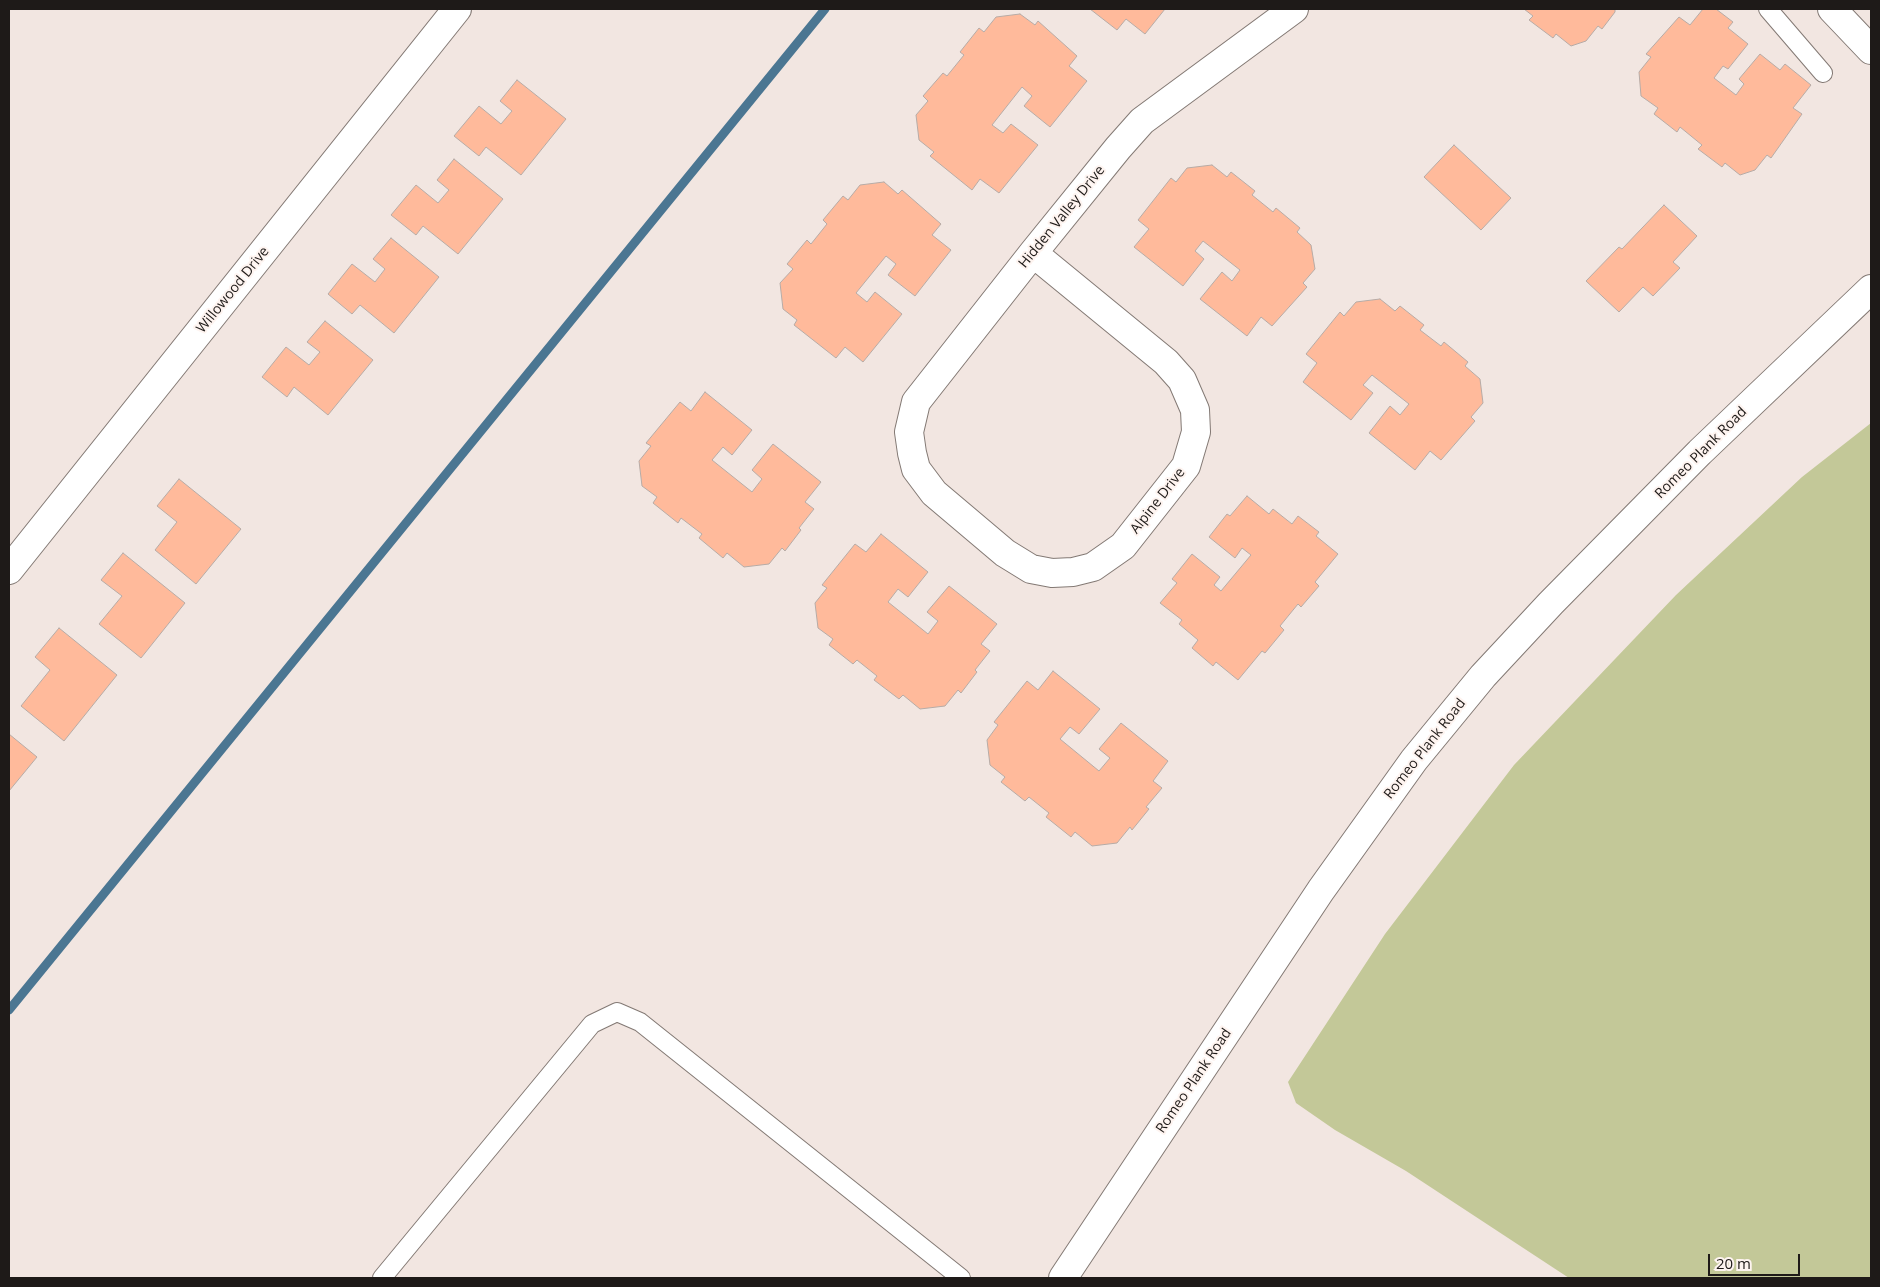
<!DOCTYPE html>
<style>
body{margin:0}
#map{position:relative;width:1880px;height:1287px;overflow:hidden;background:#f2e6e1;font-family:"Open Sans",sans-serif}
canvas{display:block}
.frame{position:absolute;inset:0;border:10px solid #1e1a18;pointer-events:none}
.scale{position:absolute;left:1708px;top:1254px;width:92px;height:22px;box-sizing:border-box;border:2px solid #1e1a18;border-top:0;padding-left:6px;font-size:15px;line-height:18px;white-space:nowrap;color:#1e1a18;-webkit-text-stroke:4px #fef4f0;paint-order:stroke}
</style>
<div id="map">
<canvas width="1880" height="1287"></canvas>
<div class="frame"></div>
<div class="scale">20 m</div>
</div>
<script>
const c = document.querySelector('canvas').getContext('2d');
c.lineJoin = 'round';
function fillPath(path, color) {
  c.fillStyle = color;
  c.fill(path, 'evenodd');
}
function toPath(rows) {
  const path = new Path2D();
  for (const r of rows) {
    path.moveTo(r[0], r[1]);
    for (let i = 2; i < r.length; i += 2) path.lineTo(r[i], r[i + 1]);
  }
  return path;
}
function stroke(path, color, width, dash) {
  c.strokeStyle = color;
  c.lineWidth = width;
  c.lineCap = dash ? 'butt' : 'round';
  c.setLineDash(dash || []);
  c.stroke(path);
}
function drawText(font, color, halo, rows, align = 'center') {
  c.font = font + ' "Open Sans",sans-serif';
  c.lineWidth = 4;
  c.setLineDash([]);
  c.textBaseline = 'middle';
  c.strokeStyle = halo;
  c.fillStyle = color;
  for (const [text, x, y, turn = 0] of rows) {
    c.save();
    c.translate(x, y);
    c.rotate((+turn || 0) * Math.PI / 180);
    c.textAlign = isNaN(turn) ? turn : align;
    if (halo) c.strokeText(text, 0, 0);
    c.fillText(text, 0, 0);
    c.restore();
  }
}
fillPath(toPath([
 [1871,423,1871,1278,1569,1278,1406,1171,1335,1130,1296,1103,1288,1082,1385,934,1514,765,1676,595,1802,477]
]), '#c3c898');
stroke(toPath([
 [9,1010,825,9]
]), '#4b7692', 9);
const building = toPath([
 [1090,9,1165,9,1145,34,1126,19,1117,30,1090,9],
 [1524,9,1615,9,1615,12,1602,29,1598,26,1586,41,1571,46,1556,34,1553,38,1529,20,1533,16,1524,9],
 [1703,9,1716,9,1733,22,1728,28,1748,44,1728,69,1723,66,1714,78,1736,95,1744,84,1739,79,1760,54,1780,70,1785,64,1811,85,1793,108,1802,114,1771,158,1767,155,1755,170,1740,175,1725,163,1722,167,1698,149,1702,145,1680,127,1677,132,1654,114,1658,108,1641,96,1639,72,1651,57,1646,54,1679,17,1690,25,1703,9],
 [1020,14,1035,25,1038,21,1077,56,1069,66,1087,81,1050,127,1024,106,1032,96,1022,87,992,125,1003,133,1011,124,1038,145,999,193,980,179,972,190,930,156,934,152,919,140,916,115,928,101,923,96,943,73,947,76,964,55,960,52,979,28,984,32,996,17,1020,14],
 [517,80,566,119,521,175,486,147,479,156,454,136,479,106,501,124,512,111,500,101,517,80],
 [1454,145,1511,198,1481,230,1424,177,1454,145],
 [454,159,503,199,458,254,423,226,416,235,391,215,416,185,438,203,449,190,437,180,454,159],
 [1212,165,1227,177,1231,172,1255,191,1252,195,1273,212,1276,208,1300,228,1297,232,1311,245,1315,269,1303,283,1307,287,1272,326,1261,317,1247,336,1200,299,1222,272,1232,281,1240,270,1203,241,1195,251,1204,259,1183,286,1134,247,1149,229,1138,220,1171,178,1176,182,1187,168,1212,165],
 [884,182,898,194,902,190,941,224,932,235,951,250,915,296,888,275,896,264,886,256,856,293,867,302,875,292,902,314,863,362,845,347,836,358,794,325,797,320,783,309,780,283,793,269,787,264,807,240,811,244,827,224,823,220,843,196,848,200,860,185,884,182],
 [1664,205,1697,236,1673,262,1680,268,1653,296,1643,287,1619,312,1586,281,1619,247,1622,249,1664,205],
 [391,238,439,277,394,333,360,305,352,314,328,294,352,264,375,282,385,269,373,259,391,238],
 [1380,299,1395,311,1400,306,1424,325,1420,330,1441,346,1444,342,1468,362,1465,366,1480,379,1483,403,1471,417,1475,421,1441,460,1430,451,1415,470,1369,433,1390,406,1400,415,1409,404,1372,375,1363,385,1373,393,1351,420,1303,382,1317,363,1306,354,1340,312,1344,316,1356,302,1380,299],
 [325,321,373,360,328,415,294,387,287,397,262,377,286,347,309,365,320,352,307,342,325,321],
 [705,392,752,430,732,455,723,447,712,460,752,492,762,479,752,470,773,444,821,482,805,502,814,509,799,528,801,530,785,551,782,548,769,564,744,567,727,553,723,558,699,538,702,534,681,518,678,523,653,503,657,497,642,486,639,461,651,446,646,443,680,402,691,411,705,392],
 [179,479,241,529,196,584,155,550,177,522,157,506,179,479],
 [1247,496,1269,514,1273,509,1292,524,1298,516,1319,532,1316,536,1338,554,1315,582,1319,586,1301,607,1298,604,1280,626,1284,630,1265,653,1262,651,1238,680,1216,662,1213,666,1192,648,1198,640,1179,624,1182,620,1160,603,1177,583,1172,579,1192,554,1220,577,1214,585,1221,591,1251,555,1242,548,1235,558,1209,537,1227,514,1230,516,1247,496],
 [881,534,928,572,908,597,898,589,888,602,928,634,938,621,927,612,949,586,997,624,981,644,990,651,975,670,977,672,961,693,958,690,945,706,920,709,903,695,899,699,874,680,877,676,857,660,853,664,829,645,833,639,818,628,815,603,827,588,822,585,855,544,866,552,881,534],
 [123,553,185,603,141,658,99,624,122,596,101,580,123,553],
 [59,628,117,675,64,741,21,706,50,670,35,657,59,628],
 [1053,671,1100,709,1079,734,1070,727,1060,739,1099,771,1110,758,1099,749,1121,723,1168,761,1153,781,1162,788,1146,807,1149,809,1132,830,1130,827,1117,843,1092,846,1075,832,1071,837,1046,817,1049,813,1029,797,1025,801,1001,782,1005,777,990,765,987,740,998,725,994,722,1027,681,1038,690,1053,671],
 [9,734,37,757,9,791,9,734]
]);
fillPath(building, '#ffba9b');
stroke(building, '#b6aba6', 1);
const service = toPath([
 [1768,9,1823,73],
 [382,1278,592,1024,617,1012,640,1022,961,1278]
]);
const minor = toPath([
 [1832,9,1871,50],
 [1033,253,1166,362,1182,380,1195,410,1196,432,1186,466,1123,546,1093,567,1073,572,1052,573,1031,569,1005,553,934,493,916,469,912,453,909,432,916,402,1033,253,1118,148,1142,121,1294,9],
 [9,570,457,9]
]);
const secondary = toPath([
 [1063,1278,1321,890,1414,760,1483,676,1551,603,1700,452,1871,289]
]);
stroke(service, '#837974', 20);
stroke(minor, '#837974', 30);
stroke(secondary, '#837974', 30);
stroke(service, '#fff', 18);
stroke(minor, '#fff', 28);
stroke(secondary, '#fff', 28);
drawText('14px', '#1e1a18', '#fef4f0', [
 ["Hidden Valley Drive",1062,217,-51],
 ["Willowood Drive",233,290,-51],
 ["Romeo Plank Road",1701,453,-45],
 ["Alpine Drive",1158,501,-52],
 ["Romeo Plank Road",1425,749,-52],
 ["Romeo Plank Road",1194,1081,-56]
]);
</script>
